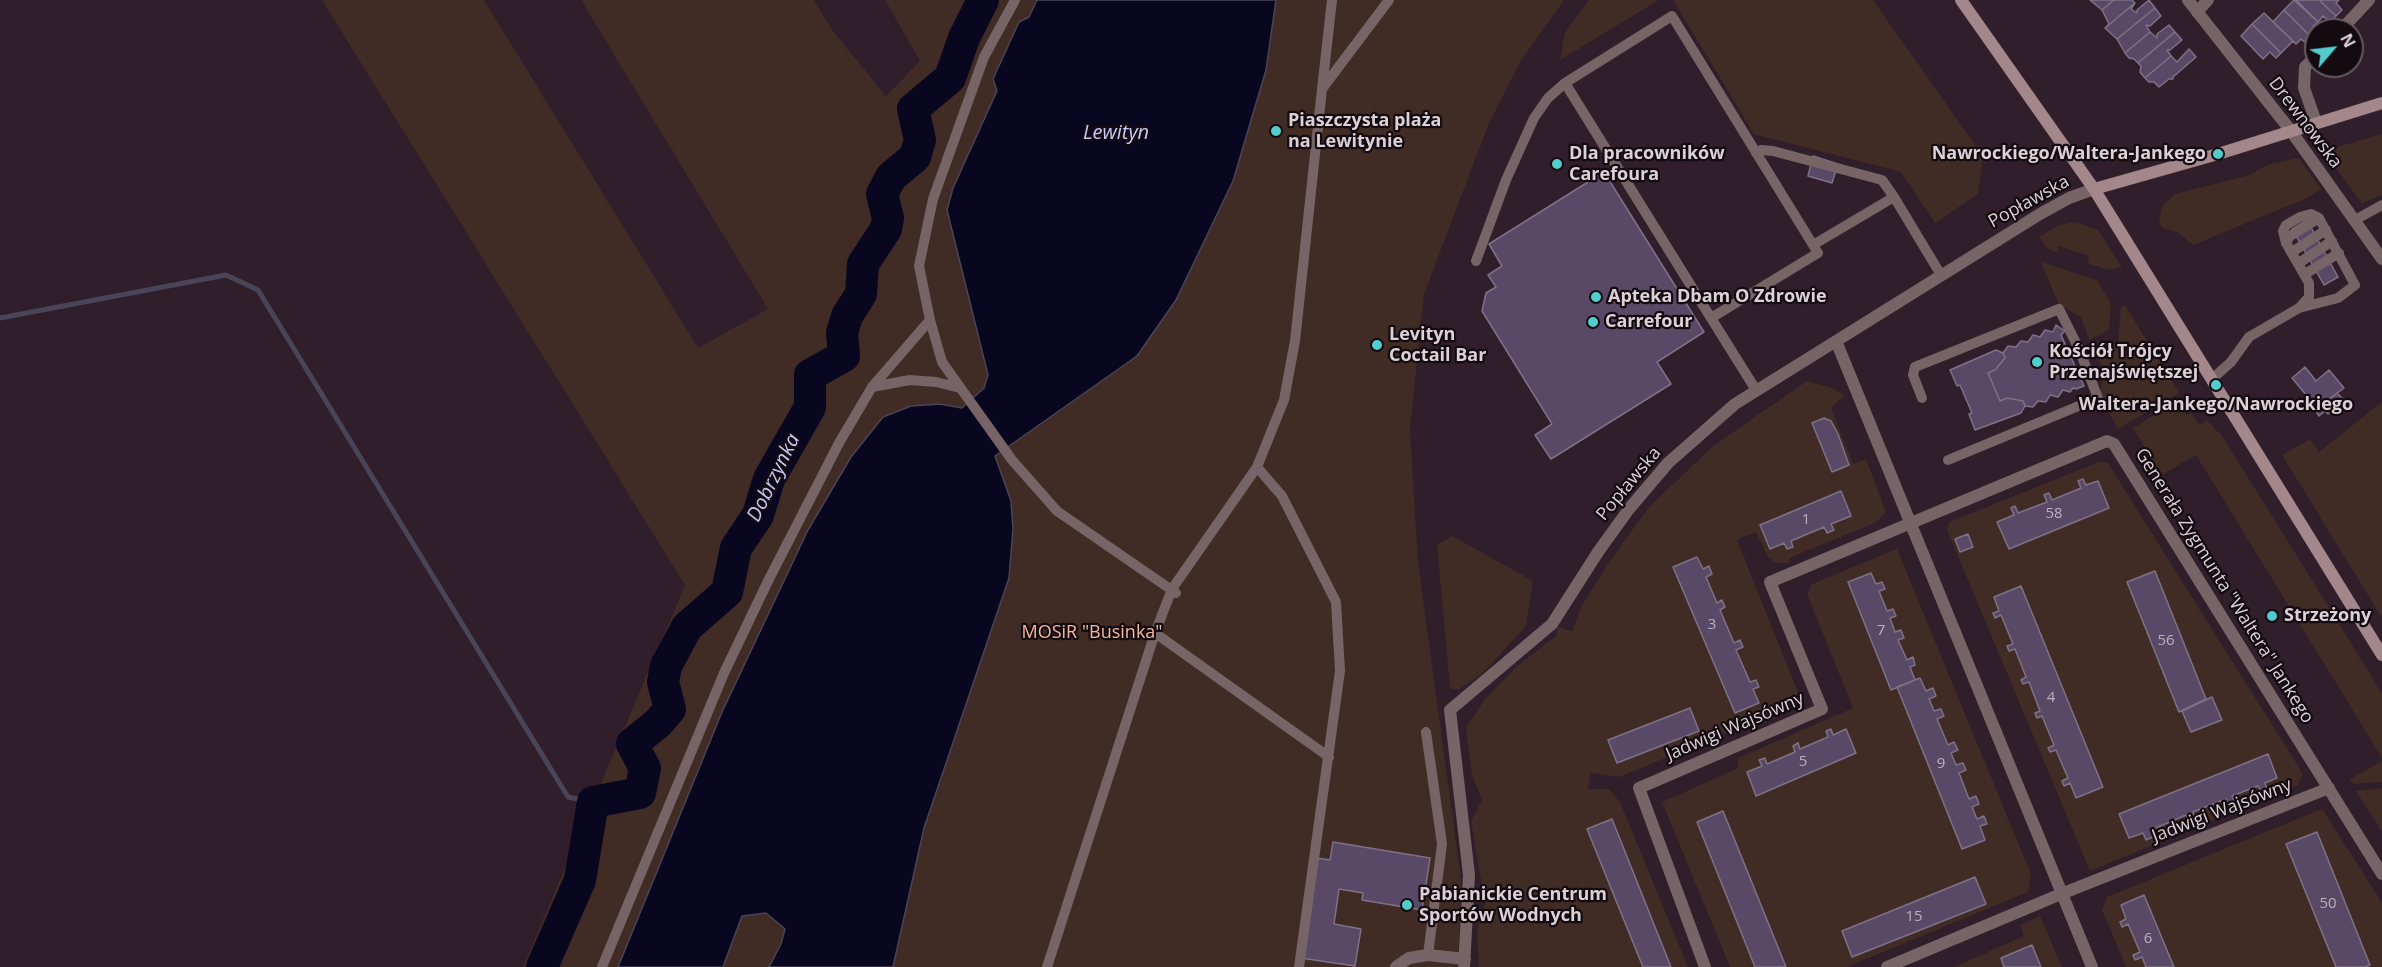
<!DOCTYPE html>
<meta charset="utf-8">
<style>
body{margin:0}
#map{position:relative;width:2382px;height:967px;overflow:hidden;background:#301e2a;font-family:"Open Sans",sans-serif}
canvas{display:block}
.north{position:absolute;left:2304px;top:18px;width:60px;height:60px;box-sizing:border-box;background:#130b10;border:2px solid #645a60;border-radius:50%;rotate:62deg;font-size:16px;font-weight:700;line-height:24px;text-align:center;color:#ddd1d8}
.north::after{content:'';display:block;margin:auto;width:21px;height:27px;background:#52cdcd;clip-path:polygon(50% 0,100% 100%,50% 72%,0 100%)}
</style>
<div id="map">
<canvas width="2382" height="967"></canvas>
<div class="north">N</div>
</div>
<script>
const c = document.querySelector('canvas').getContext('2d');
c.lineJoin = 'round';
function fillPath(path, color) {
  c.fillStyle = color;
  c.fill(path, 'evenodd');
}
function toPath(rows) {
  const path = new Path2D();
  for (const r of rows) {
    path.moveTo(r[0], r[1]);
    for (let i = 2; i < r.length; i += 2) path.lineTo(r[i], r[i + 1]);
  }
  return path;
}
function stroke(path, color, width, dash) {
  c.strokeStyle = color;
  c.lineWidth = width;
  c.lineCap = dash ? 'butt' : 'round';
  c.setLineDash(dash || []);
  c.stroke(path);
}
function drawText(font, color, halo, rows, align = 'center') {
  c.font = font + ' "Open Sans",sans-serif';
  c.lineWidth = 4.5;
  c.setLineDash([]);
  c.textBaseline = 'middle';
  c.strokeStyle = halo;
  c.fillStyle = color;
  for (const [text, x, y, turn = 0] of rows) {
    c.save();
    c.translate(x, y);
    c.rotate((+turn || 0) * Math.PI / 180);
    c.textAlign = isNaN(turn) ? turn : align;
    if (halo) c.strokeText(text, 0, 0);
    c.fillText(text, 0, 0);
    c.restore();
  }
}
fillPath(toPath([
 [322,0,484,0,698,348,768,309,581,0,814,0,833,31,886,96,920,61,885,0,1564,0,1520,62,1489,123,1424,294,1410,430,1418,562,1461,879,1458,967,523,967,685,585],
 [1589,0,1659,0,1560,60,1565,32],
 [1673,0,1873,0,1983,156,1978,194,1935,223,1901,172,1754,134],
 [2382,134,2382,195,2362,203,2323,151],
 [2299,158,2321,189,2305,199,2193,245,2177,232,2162,228,2159,221,2162,206,2175,194,2249,175,2270,164],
 [2076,222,2098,230,2122,267,2109,270,2087,263,2089,256,2059,246,2056,252,2047,248,2039,237,2059,225],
 [2041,262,2097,280,2111,304,2109,330,2089,340,2081,317,2059,305],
 [2125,305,2179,393,2118,429,2100,396,2103,371,2096,353,2118,343,2121,307],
 [1807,381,1830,387,1845,395,1831,408,1853,464,1866,459,1886,512,1875,523,1789,558,1790,563,1777,563,1768,557,1756,532,1737,540,1798,692,1794,705,1619,777,1591,773,1588,789,1609,789,1620,802,1688,967,1479,967,1477,930,1485,903,1471,821,1482,800,1472,775,1466,727,1486,698,1516,667,1556,636,1558,627,1572,631,1581,607,1612,558,1649,507,1713,446],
 [2178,400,2187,415,2191,413,2199,425,2207,420,2223,437,2382,693,2382,758,2196,455,2162,475,2133,428],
 [2382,402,2382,618,2282,455,2310,439,2319,452],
 [2101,461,2108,463,2303,774,2298,785,2090,871,1947,530,1950,522],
 [1452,536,1533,581,1526,626,1483,673,1458,690,1450,688,1437,545],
 [1897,549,2031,874,2028,892,1847,967,1730,967,1662,802,1738,768,1738,758,1853,708,1807,594,1812,584],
 [2382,761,2382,782,2353,784,2349,780],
 [2382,788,2382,832,2356,791],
 [2319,810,2323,810,2382,903,2382,967,2126,967,2102,910,2107,897],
 [2040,916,2062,967,1954,967,2024,936,2020,925]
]), '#402b25');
const water = toPath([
 [1037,0,1276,0,1266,70,1233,181,1176,300,1137,356,995,456,1011,501,1013,529,1009,578,924,828,893,967,769,967,781,944,785,929,766,913,742,916,723,967,618,967,722,712,808,530,851,457,883,417,911,406,940,404,962,408,984,388,988,375,947,210,953,188,997,91,993,79,1019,22,1029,17,1037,0]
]);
fillPath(water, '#090720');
stroke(water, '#494457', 1.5);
stroke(toPath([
 [0,318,226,275,258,290,568,797,593,802]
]), '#494457', 5);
stroke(toPath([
 [542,967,580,880,593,802,640,793,645,768,632,744,658,723,670,709,663,682,666,666,687,627,727,592,736,548,758,515,769,479,810,407,810,375,844,356,842,333,847,316,861,294,863,264,886,229,888,218,882,194,891,177,915,157,920,140,913,109,950,78,964,38,983,0]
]), '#090720', 32);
const building = toPath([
 [2090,0,2114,0,2102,10,2090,0],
 [2114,0,2132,0,2135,3,2105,28,2109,24,2102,10,2114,0],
 [2149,0,2155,8,2117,39,2105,28,2135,3,2131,9,2137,13,2137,10,2149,0],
 [2294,0,2318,22,2313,26,2317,30,2313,39,2284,10,2294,0],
 [2296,0,2319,0,2336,16,2330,22,2323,16,2318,22,2296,0],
 [2319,0,2339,0,2336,3,2342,10,2336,16,2319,0],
 [2155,8,2161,16,2150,26,2146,25,2150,32,2125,53,2117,39,2155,8],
 [2284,10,2313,39,2308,45,2301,39,2296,44,2273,22,2284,10],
 [2264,13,2293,41,2281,53,2252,24,2264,13],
 [2252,24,2281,53,2276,58,2270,52,2263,59,2241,36,2252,24],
 [2169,25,2175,32,2138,63,2134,59,2129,58,2125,53,2150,32,2157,38,2157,34,2169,25],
 [2175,32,2182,40,2170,50,2167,50,2171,56,2145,78,2140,72,2141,66,2138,63,2175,32],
 [2189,49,2196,57,2173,77,2173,79,2169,79,2159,87,2154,82,2149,82,2145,78,2171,56,2177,62,2189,49],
 [1813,156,1838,164,1832,183,1808,176,1813,156],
 [1604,172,1704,332,1657,362,1671,384,1551,459,1535,435,1552,424,1482,311,1486,293,1496,287,1488,275,1502,266,1489,244,1604,172],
 [2307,220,2338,277,2324,285,2292,229,2307,220],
 [2056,325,2065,331,2061,335,2084,386,2076,389,2073,388,2070,392,2063,390,2058,397,2050,395,2046,402,2038,401,2033,407,2025,406,2023,401,2007,398,2000,401,1988,373,1995,370,2005,358,2003,353,2008,346,2016,347,2021,341,2028,342,2033,335,2040,337,2045,330,2053,332,2056,325],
 [1996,350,2003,353,2005,358,1995,370,1988,373,2000,401,2007,398,2023,401,2025,406,2021,413,1975,430,1969,414,1972,413,1960,385,1957,386,1950,370,1996,350],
 [2305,367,2316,381,2329,370,2344,388,2317,408,2292,378,2305,367],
 [2337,393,2345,401,2328,414,2325,411,2319,416,2316,411,2337,393],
 [1824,418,1831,421,1838,434,1849,465,1832,472,1812,423,1824,418],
 [2083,479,2086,485,2098,481,2109,508,2009,549,1997,522,2014,515,2011,508,2015,506,2018,513,2047,502,2044,495,2049,493,2052,500,2081,488,2078,481,2083,479],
 [1841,491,1851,516,1831,524,1834,530,1827,533,1824,527,1791,541,1793,547,1787,549,1784,543,1770,549,1760,525,1841,491],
 [1968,534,1973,547,1960,552,1955,539,1968,534],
 [1697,557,1703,569,1709,566,1712,574,1706,577,1717,603,1722,600,1725,607,1720,610,1734,643,1740,640,1743,647,1736,650,1750,682,1756,680,1759,687,1753,689,1759,703,1735,713,1673,567,1697,557],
 [2155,571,2206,699,2179,712,2127,582,2155,571],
 [1871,573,1876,584,1882,582,1885,589,1879,591,1887,611,1893,609,1896,616,1890,618,1895,632,1901,630,1904,638,1898,640,1907,660,1913,657,1915,665,1910,667,1915,680,1891,690,1848,582,1871,573],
 [2021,586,2103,787,2076,798,2070,783,2064,786,2062,781,2068,778,2056,750,2050,752,2048,748,2054,745,2042,716,2037,718,2035,713,2040,711,2029,682,2023,684,2021,680,2026,677,2015,649,2009,651,2007,646,2013,644,2001,615,1995,618,1993,613,1999,611,1994,597,2021,586],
 [1920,678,1926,691,1933,688,1936,696,1929,699,1934,711,1941,709,1944,716,1937,719,1948,745,1954,742,1958,750,1951,753,1956,765,1963,763,1966,770,1959,773,1969,799,1976,796,1979,804,1972,807,1977,819,1984,816,1987,824,1980,826,1985,840,1962,849,1897,687,1920,678],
 [2212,697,2222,720,2191,732,2182,711,2212,697],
 [1690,708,1699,731,1617,763,1608,740,1690,708],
 [1831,729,1833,735,1846,729,1856,753,1756,796,1747,772,1762,766,1759,760,1765,758,1767,764,1795,752,1793,746,1798,743,1800,749,1828,737,1826,731,1831,729],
 [2268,754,2277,778,2265,783,2267,790,2261,792,2258,786,2232,796,2235,803,2228,806,2226,799,2193,812,2195,819,2189,821,2186,815,2151,830,2153,837,2146,840,2143,833,2129,838,2119,814,2268,754],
 [1723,811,1786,967,1755,967,1697,822,1723,811],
 [1612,819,1671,967,1643,967,1587,829,1612,819],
 [2317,832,2370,965,2365,967,2336,967,2286,844,2317,832],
 [1333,842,1430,858,1422,910,1362,900,1363,893,1339,889,1334,924,1361,929,1355,966,1301,958,1317,858,1330,860,1333,842],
 [1975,877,1986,904,1852,957,1842,931,1975,877],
 [2144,895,2174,967,2146,967,2142,957,2135,960,2133,955,2140,952,2128,924,2122,927,2120,922,2126,919,2121,905,2144,895],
 [2032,945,2041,967,2004,967,2001,958,2032,945]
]);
fillPath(building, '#5a4966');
stroke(building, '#7e7287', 1.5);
stroke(toPath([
 [1322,89,1332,0],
 [1756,153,1761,150,1773,151,1882,180,1894,197],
 [2355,220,2382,205],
 [2286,243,2283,231,2286,225,2300,217,2311,214,2319,218],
 [1813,245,1894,197,1941,275],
 [2292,252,2326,230],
 [1476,261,1506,180,1534,118,1548,98,1565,83],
 [2299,263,2332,241],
 [2305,274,2339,253],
 [1711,318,1818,253,1672,16,1565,83,1711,318,1756,390],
 [930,320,942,362,1012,460,1057,511,1176,593],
 [2212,379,2231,362,2249,337,2299,308,2338,298,2355,285,2319,218,2290,236,2286,243,2309,283,2309,297,2299,308],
 [872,387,910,380,936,382,960,388],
 [1922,398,1913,375,1915,367,2059,309,2079,349,2098,398,1948,460],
 [1257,467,1282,496,1336,602,1340,671,1299,967],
 [1155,633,1329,757],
 [1426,732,1442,844,1428,955],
 [602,967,724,673,768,581,839,443,872,387,930,320,919,266,933,199,984,57,1015,0],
 [1047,967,1155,633,1172,589,1257,467,1284,400,1295,341,1322,89,1389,0]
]), '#766466', 10);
stroke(toPath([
 [2188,0,2291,131,2382,259],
 [2197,12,2208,0],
 [2341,30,2369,0],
 [2316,56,2305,67,2304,88,2316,122],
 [1836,341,2092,967],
 [1396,967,1409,958,1428,955,1465,959],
 [1464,967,1469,875,1450,710,1552,624,1598,552,1629,509,1668,463,1735,404,2040,214,2069,198,2094,189],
 [1705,967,1639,788,1822,709,1770,582,2107,441,2114,444,2382,874],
 [1887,967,2061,894,2329,788]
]), '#766466', 12);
stroke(toPath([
 [1961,0,2094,189,2382,655],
 [2094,189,2218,154,2382,103]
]), '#a4878b', 12);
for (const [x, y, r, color] of [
 [1276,131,6,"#52cdcd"],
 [2218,154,6,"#52cdcd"],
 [1557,164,6,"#52cdcd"],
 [1596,297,6,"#52cdcd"],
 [1593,322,6,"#52cdcd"],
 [1377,345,6,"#52cdcd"],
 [2037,362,6,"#52cdcd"],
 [2216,385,6,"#52cdcd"],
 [2272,616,6,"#52cdcd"],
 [1407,905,6,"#52cdcd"]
]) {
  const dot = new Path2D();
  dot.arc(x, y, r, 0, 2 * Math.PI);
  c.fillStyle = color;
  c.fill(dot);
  stroke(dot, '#130b10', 2);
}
drawText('15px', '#bcafbc', null, [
 ["58",2054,514],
 ["1",1806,520],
 ["3",1712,625],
 ["7",1881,631],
 ["56",2166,641],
 ["4",2051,698],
 ["5",1803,762],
 ["9",1941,764],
 ["50",2328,904],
 ["15",1914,917],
 ["6",2148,939]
]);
drawText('bold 18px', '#ddd1d8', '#130b10', [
 ["Piaszczysta plaża",1288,121],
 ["na Lewitynie",1288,142],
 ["Dla pracowników",1569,154],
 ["Carefoura",1569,175],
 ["Nawrockiego/Waltera-Jankego",2206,154,"right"],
 ["Apteka Dbam O Zdrowie",1608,297],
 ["Carrefour",1605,322],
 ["Levityn",1389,335],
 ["Coctail Bar",1389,356],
 ["Kościół Trójcy",2049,352],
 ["Przenajświętszej",2049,373],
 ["Waltera-Jankego/Nawrockiego",2216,405,"center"],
 ["Strzeżony",2284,616],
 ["Pabianickie Centrum",1419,895],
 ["Sportów Wodnych",1419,916]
], 'left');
drawText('18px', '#ddd1d8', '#130b10', [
 ["Drewnowska",2305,123,53],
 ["Popławska",2029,202,-29],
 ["Popławska",1629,484,-50],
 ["Generała Zygmunta \"Waltera\" Jankego",2224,586,58],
 ["Jadwigi Wajsówny",1735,727,-23],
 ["Jadwigi Wajsówny",2222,811,-21]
]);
drawText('18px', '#f7b6a1', '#130b10', [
 ["MOSiR \"Businka\"",1092,633]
]);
drawText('italic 20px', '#c7caf9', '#130b10', [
 ["Lewityn",1116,133],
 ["Dobrzynka",774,478,-64]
]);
</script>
